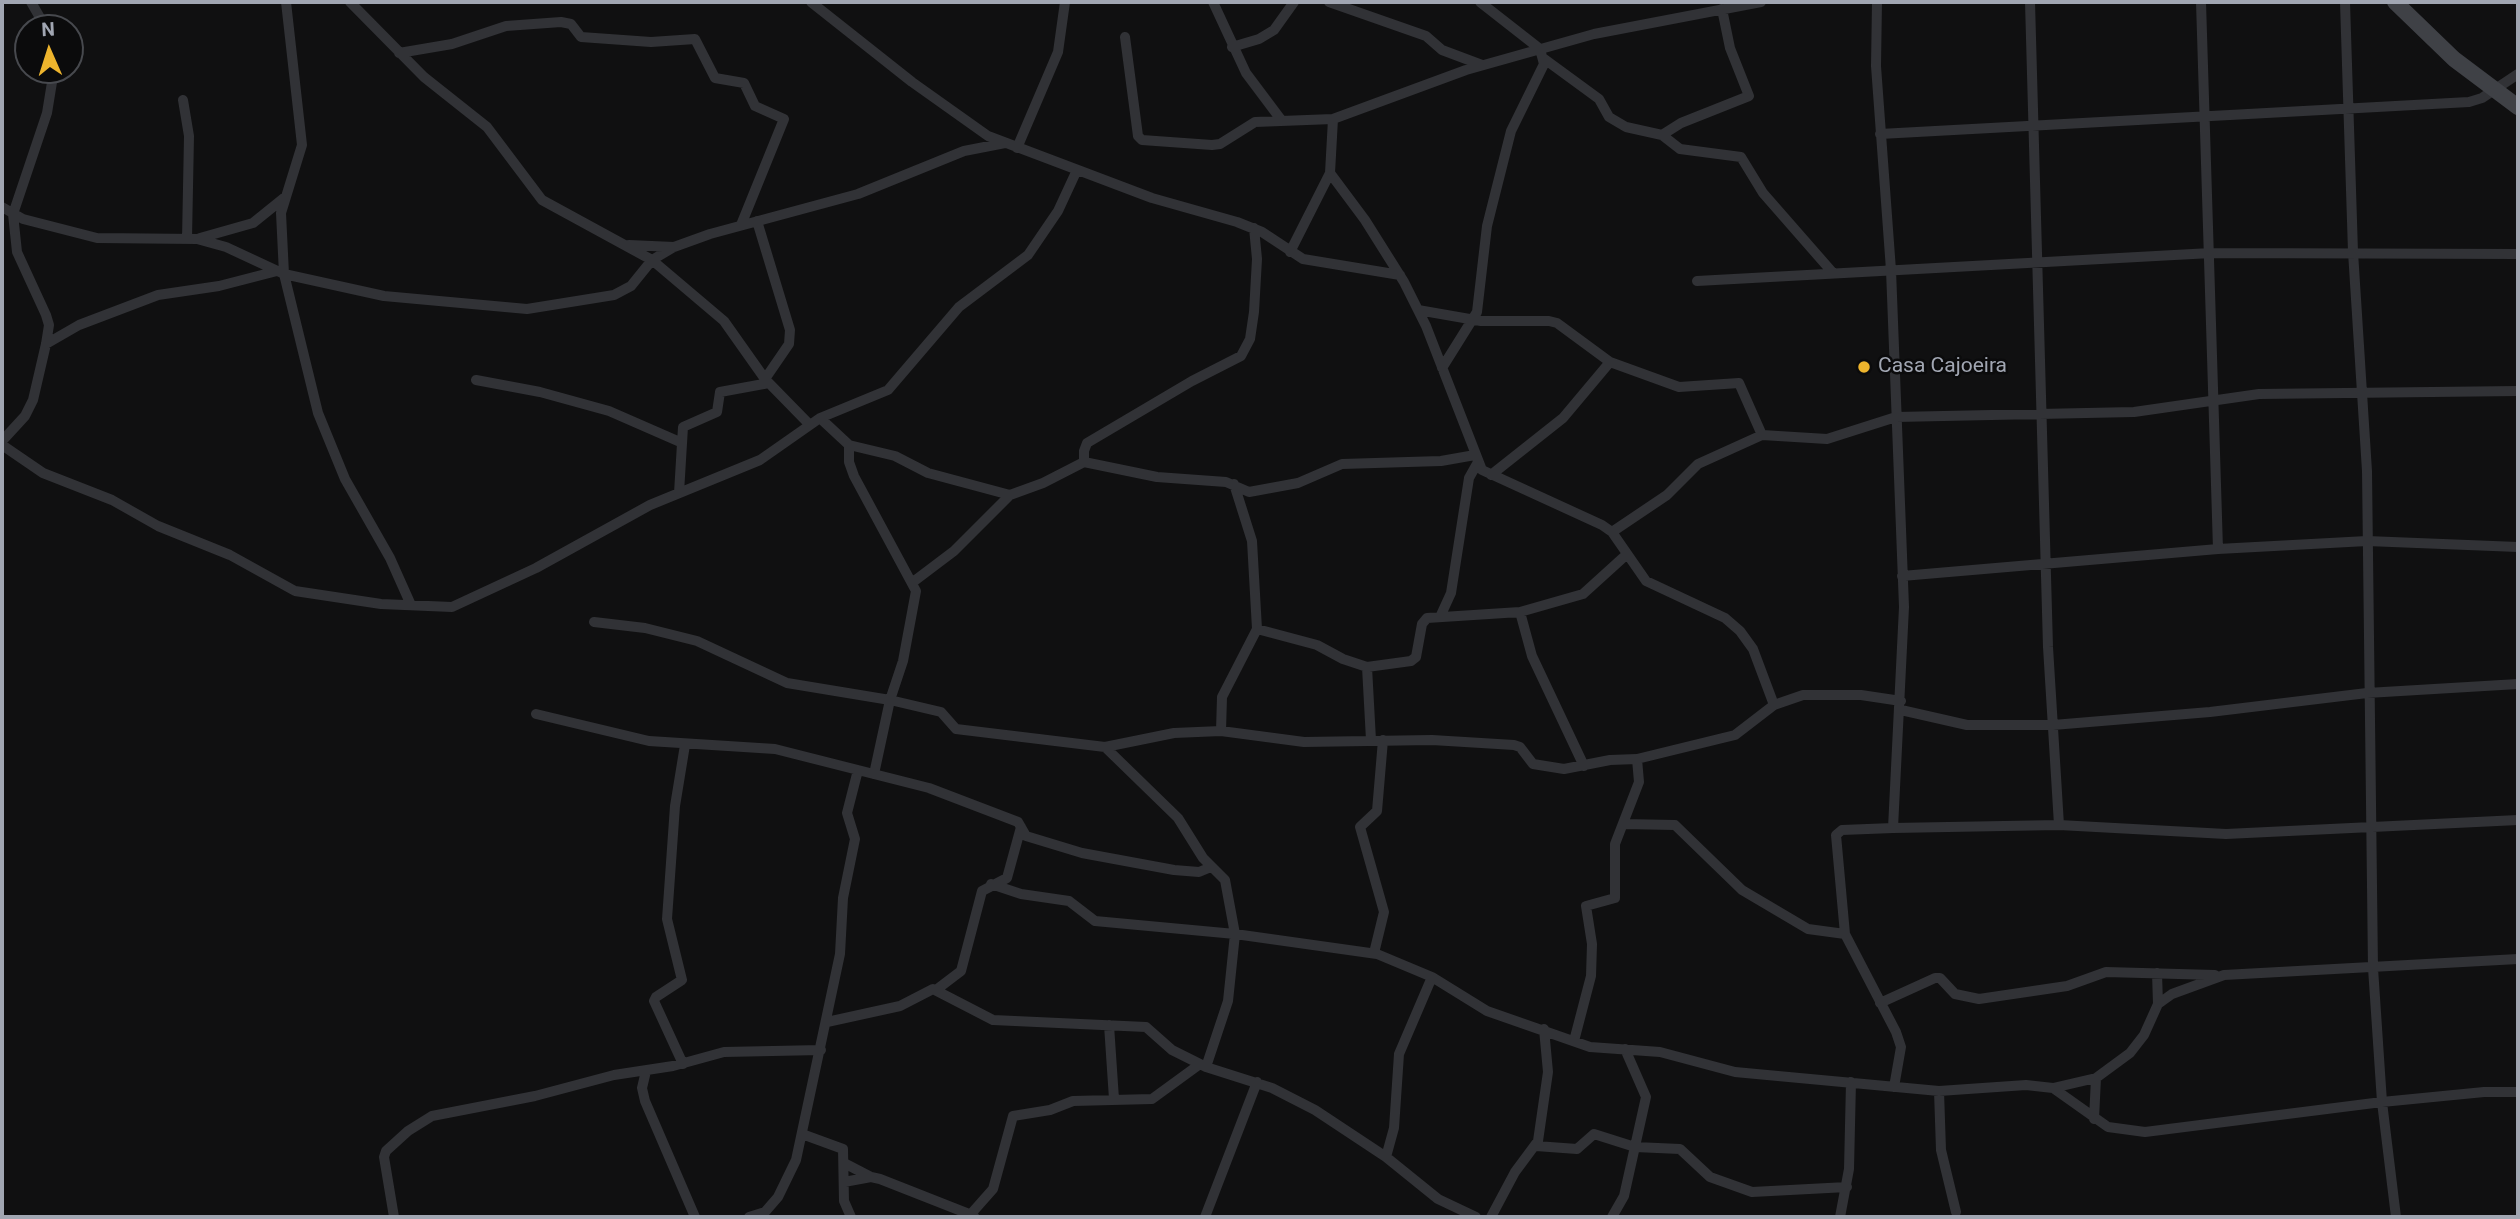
<!DOCTYPE html>
<style>
body{margin:0}
#map{position:relative;width:2520px;height:1219px;overflow:hidden;background:#101011;font-family:Roboto,sans-serif}
canvas{display:block}
.frame{position:absolute;inset:0;border:4px solid #a1a6b2;pointer-events:none}
.north{position:absolute;left:14px;top:14px;width:70px;height:70px;box-sizing:border-box;background:#0b0b0c;border:2px solid #47494e;border-radius:50%;rotate:357deg;font-size:19px;font-weight:700;line-height:28px;text-align:center;color:#a1a6b2}
.north::after{content:'';display:block;margin:auto;width:24px;height:32px;background:#edb42d;clip-path:polygon(50% 0,100% 100%,50% 72%,0 100%)}
</style>
<div id="map">
<canvas width="2520" height="1219"></canvas>
<div class="frame"></div>
<div class="north">N</div>
</div>
<script>
const c = document.querySelector('canvas').getContext('2d');
c.lineJoin = 'round';
function toPath(rows) {
  const path = new Path2D();
  for (const r of rows) {
    path.moveTo(r[0], r[1]);
    for (let i = 2; i < r.length; i += 2) path.lineTo(r[i], r[i + 1]);
  }
  return path;
}
function stroke(path, color, width, dash) {
  c.strokeStyle = color;
  c.lineWidth = width;
  c.lineCap = dash ? 'butt' : 'round';
  c.setLineDash(dash || []);
  c.stroke(path);
}
function drawText(font, color, halo, rows, align = 'center') {
  c.font = font + ' Roboto,sans-serif';
  c.lineWidth = 5;
  c.setLineDash([]);
  c.textBaseline = 'middle';
  c.strokeStyle = halo;
  c.fillStyle = color;
  for (const [text, x, y, turn = 0] of rows) {
    c.save();
    c.translate(x, y);
    c.rotate((+turn || 0) * Math.PI / 180);
    c.textAlign = isNaN(turn) ? turn : align;
    if (halo) c.strokeText(text, 0, 0);
    c.fillText(text, 0, 0);
    c.restore();
  }
}
stroke(toPath([
 [31,2,46,28],
 [286,2,302,145,281,213,284,274,318,413,345,479,390,558,411,605],
 [350,2,424,77,487,127,542,200,652,260,724,321,765,379,809,424],
 [811,2,912,82,988,136,1152,198,1237,222,1262,232,1303,259,1400,275],
 [1213,2,1246,73,1282,121],
 [1329,2,1426,36,1442,50,1482,65],
 [1877,2,1876,66,1891,270,1904,607,1893,828,2059,825,2226,834,2518,820],
 [2030,2,2048,647,2059,825],
 [2201,2,2218,549],
 [2345,2,2353,252,2367,471,2373,968,2382,1102,2396,1217],
 [1125,37,1138,136,1142,140,1212,145,1220,144,1255,122,1333,119,1466,70,1594,34,1761,2],
 [1232,47,1259,39,1274,30,1294,2],
 [399,53,452,44,506,26,561,22,571,24,581,37,651,42,695,39,715,78,744,83,755,106,784,119,741,225],
 [1543,58,1599,99,1609,117,1626,127,1662,135,1680,149,1741,157,1763,193,1833,273],
 [183,100,189,136,187,239],
 [1333,119,1330,173,1365,220,1404,282,1426,326,1482,470,1602,525,1612,532,1646,581,1725,618,1740,631,1753,649,1774,705],
 [1880,134,2469,102,2482,98,2518,74],
 [1662,135,1681,123,1749,96,1730,48,1722,9],
 [1017,148,1058,52,1065,2],
 [2,207,23,219,97,238,197,239,226,247,284,274,384,296,527,309,614,295,631,286,652,260,674,247,710,234,858,194,964,151,1005,143],
 [757,221,790,330,789,344,765,379],
 [200,238,253,223,284,198],
 [629,245,674,247],
 [1290,252,1330,173],
 [1697,281,2211,253,2518,254],
 [1418,310,1481,321,1549,321,1557,323,1610,362,1679,387,1739,383,1762,435],
 [46,344,79,325,158,295,219,286,277,271],
 [1442,368,1477,312,1487,226,1511,131,1544,64,1540,49,1480,2],
 [476,380,540,392,609,411,680,442],
 [820,418,849,445,895,456,928,473,1010,495,1043,483,1084,462,1157,477,1226,482,1249,492,1298,483,1342,464,1441,461,1475,455],
 [2,441,25,416,33,400,46,344,49,325,46,315,17,252,13,214,47,113,54,70],
 [2,445,43,473,112,500,158,526,230,555,295,591,381,604,452,607,536,568,650,505,760,460,820,418,888,390,959,307,1028,255,1058,211,1077,170],
 [849,445,849,462,854,476,916,591,903,661,890,700,874,774],
 [1084,462,1084,451,1087,443,1192,381,1241,356,1250,339,1254,312,1257,259,1254,228],
 [1491,475,1563,418,1610,362],
 [679,493,683,427,717,412,720,392,769,383],
 [1612,532,1667,495,1698,464,1762,435,1827,439,1896,417,2134,412,2259,394,2518,391],
 [1902,576,2218,549,2367,541,2518,547],
 [913,582,954,551,1010,495],
 [1520,612,1532,656,1584,766],
 [1440,617,1451,593,1469,478,1478,462],
 [594,622,645,628,697,641,787,683,890,700,941,712,956,729,1105,747,1174,733,1221,731,1304,742,1432,740,1514,745,1520,747,1533,764,1564,769,1610,760,1637,759],
 [1257,629,1317,645,1343,659,1367,667,1411,661,1416,657,1422,624,1427,618,1520,612,1583,594,1626,555],
 [1367,667,1371,740],
 [1901,710,1967,725,2053,725,2210,712,2367,693,2518,684],
 [536,714,649,741,775,749,929,788,1018,822,1026,836,1082,853,1174,870,1199,872,1211,867],
 [1221,731,1222,697,1257,629,1252,541,1234,484],
 [1105,747,1178,818,1203,858,1225,880,1235,934,1228,1001,1206,1067],
 [1623,824,1675,825,1742,890,1808,929,1845,934],
 [1893,828,1842,830,1836,835,1845,934,1896,1032,1901,1047,1894,1087],
 [991,884,1021,894,1069,901,1095,921,1235,934,1377,954,1432,977,1487,1011,1590,1047,1660,1052,1735,1072,1939,1091,2026,1085,2053,1088,2096,1078,2130,1053,2144,1035,2158,1004,2172,994,2224,975,2518,959],
 [1374,953,1384,912,1360,827,1377,811,1383,740],
 [2157,973,2158,1004],
 [936,990,961,971,982,891,1007,878,1021,827],
 [1880,1003,1935,978,1940,978,1955,994,1979,999,2067,986,2106,972,2215,975],
 [827,1022,900,1006,933,989,993,1020,1146,1027,1172,1050,1206,1067,1272,1088,1315,1110,1386,1157,1438,1199,1476,1217],
 [1109,1025,1114,1099],
 [1574,1041,1591,976,1592,944,1586,906,1615,898,1615,844,1639,782,1637,759,1735,735,1774,705,1803,695,1861,695,1901,701],
 [683,1064,654,1001,656,997,682,980,667,919,675,806,685,745],
 [646,1071,642,1088,645,1101,695,1217],
 [2053,1088,2108,1127,2145,1132,2382,1102,2484,1092,2518,1092],
 [1939,1091,1941,1150,1956,1212],
 [2094,1119,2096,1078],
 [802,1134,843,1149,844,1201,851,1217],
 [1536,1146,1577,1149,1594,1134,1635,1147,1680,1149,1710,1177,1752,1192,1847,1187],
 [1386,1157,1394,1128,1399,1054,1432,977],
 [844,1163,871,1177],
 [844,1182,871,1177,880,1179,974,1216],
 [970,1215,993,1189,1013,1116,1050,1110,1073,1101,1152,1099,1200,1064],
 [394,1217,384,1157,386,1151,408,1131,432,1116,535,1096,614,1075,673,1066,724,1052,821,1050],
 [749,1217,765,1212,778,1197,796,1160,840,954,843,898,855,839,847,813,858,770],
 [1205,1217,1257,1082],
 [1491,1217,1515,1172,1538,1141,1548,1072,1544,1029],
 [1612,1217,1624,1196,1646,1097,1625,1049],
 [1840,1217,1849,1169,1851,1082]
]), '#313236', 10);
stroke(toPath([
 [2395,2,2454,59,2518,107]
]), '#3f4146', 16);
for (const [x, y, r, color] of [
 [1864,367,7,"#edb42d"]
]) {
  const dot = new Path2D();
  dot.arc(x, y, r, 0, 2 * Math.PI);
  c.fillStyle = color;
  c.fill(dot);
  stroke(dot, '#0b0b0c', 2.5);
}
drawText('21px', '#a1a6b2', '#0b0b0c', [
 ["Casa Cajoeira",1878,367]
], 'left');
</script>
